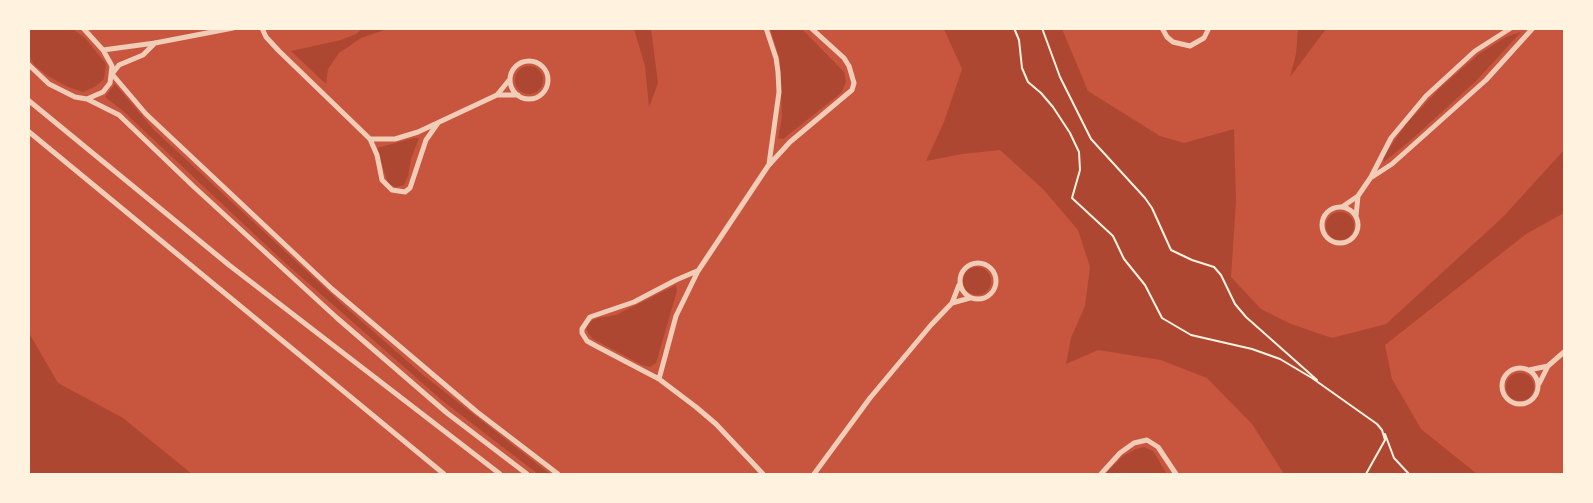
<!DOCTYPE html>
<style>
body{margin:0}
#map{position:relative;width:1593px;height:503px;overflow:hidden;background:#c8553d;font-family:Karla,sans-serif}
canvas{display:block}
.frame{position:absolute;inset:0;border:30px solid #fff3e0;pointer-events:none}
</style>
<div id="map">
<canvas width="1593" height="503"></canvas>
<div class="frame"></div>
</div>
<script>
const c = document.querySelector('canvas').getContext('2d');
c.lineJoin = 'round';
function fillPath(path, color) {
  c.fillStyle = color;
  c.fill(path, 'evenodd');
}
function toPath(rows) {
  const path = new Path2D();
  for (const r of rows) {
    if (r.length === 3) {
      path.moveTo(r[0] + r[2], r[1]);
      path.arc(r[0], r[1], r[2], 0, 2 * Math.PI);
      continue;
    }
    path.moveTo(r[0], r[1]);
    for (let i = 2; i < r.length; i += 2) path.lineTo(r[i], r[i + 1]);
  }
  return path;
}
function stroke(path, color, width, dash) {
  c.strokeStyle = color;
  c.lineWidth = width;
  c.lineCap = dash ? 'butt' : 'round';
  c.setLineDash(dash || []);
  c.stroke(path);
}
fillPath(toPath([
 [29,28,73,29,86,39,106,64,104,79,96,86,83,92,68,87,48,76,34,65,29,56],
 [362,29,387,29,361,38,339,53,328,69,326,84,291,51,341,40,356,34],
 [634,29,651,29,658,83,649,107,645,66],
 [770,29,802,29,844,72,846,82,841,93,783,139,778,138,782,117,780,60],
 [944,29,1062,29,1088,91,1160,136,1184,143,1234,129,1236,201,1231,277,1261,309,1291,324,1332,338,1386,324,1503,217,1564,150,1564,213,1526,234,1385,345,1392,379,1421,429,1477,474,1284,474,1252,424,1207,378,1161,360,1098,350,1066,364,1071,338,1085,306,1090,267,1078,230,1043,189,1000,150,962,154,926,161,944,122,962,69],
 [1298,29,1326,29,1290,77,1296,54],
 [1521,32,1477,80,1411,140,1384,162,1383,157,1407,123,1440,88,1479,54,1506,37],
 [529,80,14],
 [115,84,154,130,342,304,423,375,550,474,538,474,444,402,283,261,122,110,105,97],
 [414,138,419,138,411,159,408,176,404,185,396,187,388,184,377,148],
 [1340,226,14],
 [977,281,14],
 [676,285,677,291,656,363,650,367,642,365,593,339,588,333,586,327,589,322,598,318,616,315],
 [29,333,58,383,123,418,192,474,29,474],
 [1520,387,14],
 [1144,447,1153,451,1167,474,1105,474,1123,456,1136,449]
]), '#ae4732');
stroke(toPath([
 [1014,28,1019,40,1022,68,1028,82,1041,93,1053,107,1070,133,1079,152,1080,170,1072,198,1113,236,1124,259,1145,285,1162,318,1191,335,1252,349,1280,359,1312,378,1377,424,1382,430,1385,440,1366,474],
 [1042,28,1060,77,1091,139,1145,198,1152,208,1171,250,1192,260,1214,267,1221,275,1235,304,1246,317,1317,380],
 [1385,434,1394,458,1409,474]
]), '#fff3e0', 2);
stroke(toPath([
 [262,28,266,37,279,51,370,139,377,155,382,180,392,190,405,192,410,188,426,140,438,123],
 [766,28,776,58,778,72,779,92,769,164],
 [1162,28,1167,37,1173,42,1190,46,1204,38,1209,28],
 [155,43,143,55,119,65,112,74,146,114,332,289,477,412,558,474],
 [103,50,155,43,233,28],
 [529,80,19],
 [28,64,49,84,75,97,87,99,103,92,110,83,112,66,103,50,83,28],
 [510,79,497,95,518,95],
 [87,99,119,115,193,186,337,318,447,413,527,474],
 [28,100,229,265,500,474],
 [28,131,444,474],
 [370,139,395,139,418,132,497,95],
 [1372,177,1392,164,1486,80,1533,28],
 [1358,196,1371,177,1391,138,1426,96,1475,51,1511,28],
 [1342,207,1358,196,1356,216],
 [1340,225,18],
 [978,281,18],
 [697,271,676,280,634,302,590,317,582,329,582,333,587,341,596,346,659,379,696,407,716,424,763,474],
 [959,285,952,303,970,298],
 [1548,366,1564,352],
 [1520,386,18],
 [1529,370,1548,366,1539,384],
 [659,379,676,316,698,271,768,166,790,142,852,90,854,83,849,66,844,58,811,28],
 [814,474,870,398,931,325,952,303],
 [1101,474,1120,453,1134,443,1147,440,1158,447,1176,474]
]), '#f1ccb7', 5);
</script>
